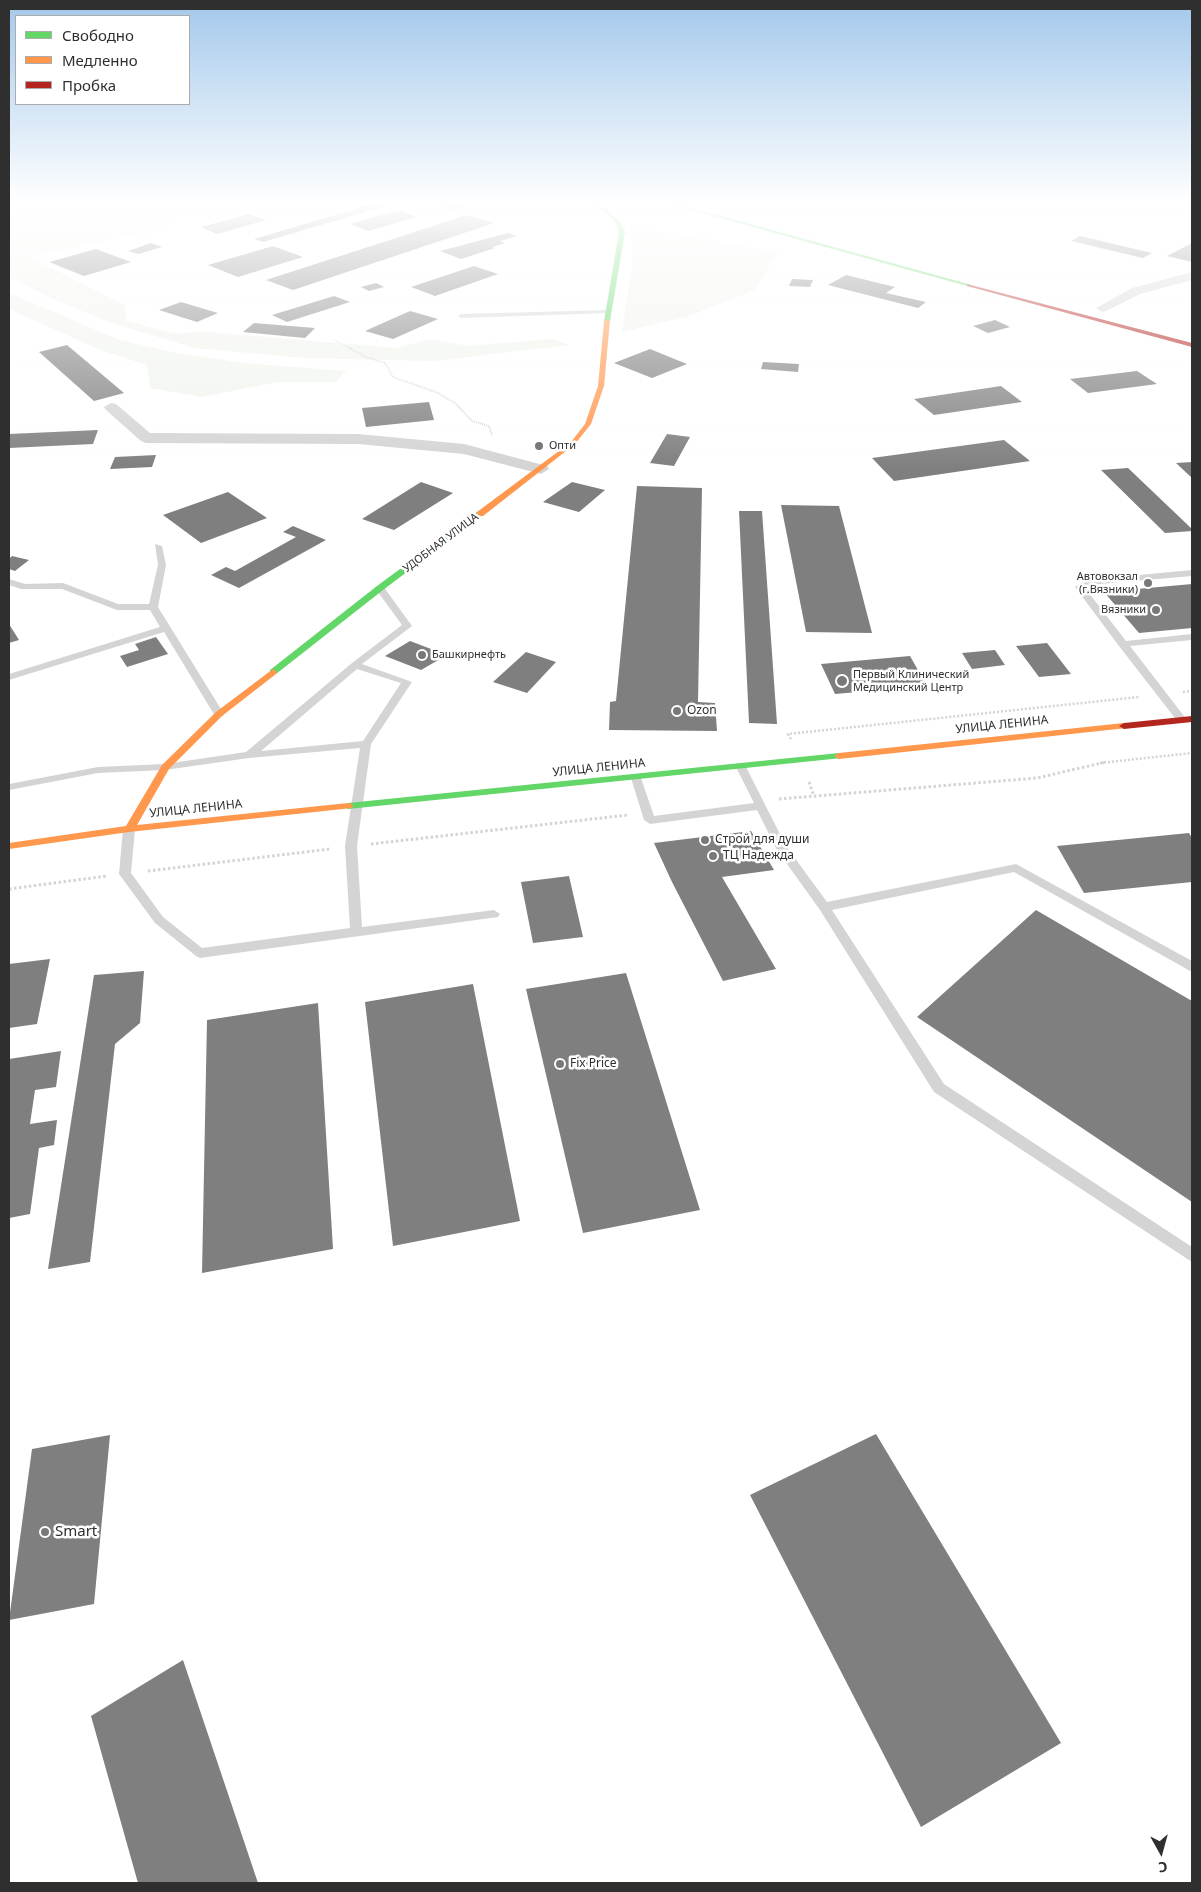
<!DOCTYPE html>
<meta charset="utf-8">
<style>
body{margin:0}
#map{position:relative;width:1201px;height:1892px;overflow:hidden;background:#fff;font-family:"Noto Sans",sans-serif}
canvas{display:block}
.frame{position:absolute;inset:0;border:10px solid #2f2f2f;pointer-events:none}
.legend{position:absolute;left:15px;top:15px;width:175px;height:90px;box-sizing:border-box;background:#fff;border:1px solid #acacac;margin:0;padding:6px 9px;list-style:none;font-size:15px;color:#2f2f2f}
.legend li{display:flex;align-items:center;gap:10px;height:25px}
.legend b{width:25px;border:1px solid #acacac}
.north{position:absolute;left:1136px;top:1827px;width:50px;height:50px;-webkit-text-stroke:4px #fff;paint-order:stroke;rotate:173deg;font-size:14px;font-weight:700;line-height:20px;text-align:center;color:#2f2f2f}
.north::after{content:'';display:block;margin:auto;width:18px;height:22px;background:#2f2f2f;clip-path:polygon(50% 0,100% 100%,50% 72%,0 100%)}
</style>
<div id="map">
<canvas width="1201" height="1892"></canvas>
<div class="frame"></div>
<ul class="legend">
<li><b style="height:6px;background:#63d668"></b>Свободно</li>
<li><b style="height:6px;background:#ff974d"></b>Медленно</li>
<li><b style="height:6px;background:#b3261e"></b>Пробка</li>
</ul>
<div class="north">С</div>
</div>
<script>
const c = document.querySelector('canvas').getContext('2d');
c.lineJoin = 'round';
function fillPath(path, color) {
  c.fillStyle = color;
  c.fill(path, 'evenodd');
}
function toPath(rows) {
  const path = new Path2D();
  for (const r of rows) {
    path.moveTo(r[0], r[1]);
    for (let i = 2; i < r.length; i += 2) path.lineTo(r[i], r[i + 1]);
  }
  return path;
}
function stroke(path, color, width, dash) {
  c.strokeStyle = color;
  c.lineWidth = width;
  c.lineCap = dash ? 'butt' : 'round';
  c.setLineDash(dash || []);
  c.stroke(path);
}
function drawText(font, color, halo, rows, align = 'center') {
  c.font = font + ' "Noto Sans",sans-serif';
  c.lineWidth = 5;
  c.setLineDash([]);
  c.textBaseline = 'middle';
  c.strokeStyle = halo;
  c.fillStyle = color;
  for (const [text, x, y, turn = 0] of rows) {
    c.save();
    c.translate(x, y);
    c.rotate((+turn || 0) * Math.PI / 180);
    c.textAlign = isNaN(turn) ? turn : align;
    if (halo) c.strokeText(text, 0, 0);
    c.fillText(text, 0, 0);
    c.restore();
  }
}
fillPath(toPath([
 [35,204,186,204,166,228,30,257,124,305,127,321,173,333,207,332,397,348,430,339,467,346,552,339,570,345,433,361,304,358,195,348,111,323,53,299,9,277,9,211],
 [629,220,655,230,778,252,755,290,689,316,622,332,633,257],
 [9,293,120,340,171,352,243,363,346,371,336,382,277,382,202,397,150,388,147,365,98,349,9,309]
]), '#f1f4ed');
fillPath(toPath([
 [372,204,389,205,263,242,254,239],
 [437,204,458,204,466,207,454,210],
 [399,210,417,217,368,231,350,224],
 [249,214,266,220,217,234,201,227],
 [467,215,494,223,293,290,266,280],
 [508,233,517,236,500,241,505,243,492,247,495,248,461,259,440,251],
 [1080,236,1152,253,1143,258,1071,241],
 [151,243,162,247,139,254,128,251],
 [1192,243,1192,262,1167,256],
 [273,246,303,257,238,277,208,265],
 [96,249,131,262,84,276,49,262],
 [474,266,498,274,435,296,411,287],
 [846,275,895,287,886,293,926,302,918,308,828,285],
 [792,279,813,280,810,287,789,286],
 [376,283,384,287,369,291,361,287],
 [334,296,350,302,287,322,272,315],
 [181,302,218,313,197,322,159,310],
 [410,311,438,319,393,339,365,331],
 [995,320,1010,327,988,333,973,326],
 [254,323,315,328,305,338,243,332],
 [67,345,124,393,94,401,39,352],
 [650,349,687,364,652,378,614,363],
 [763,362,799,364,798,372,761,369],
 [1137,371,1157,384,1088,393,1070,379],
 [1001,386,1022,402,934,415,914,399],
 [429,402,434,420,366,427,362,408],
 [98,430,93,444,9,448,9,434],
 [667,434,690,437,674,466,650,463],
 [1004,440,1030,461,894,481,872,458],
 [156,455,152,467,110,469,115,457],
 [1192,462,1192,478,1176,463],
 [1128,468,1192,529,1192,531,1165,533,1101,470],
 [421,482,453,493,394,530,362,519],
 [572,482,605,490,579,512,543,502],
 [637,486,702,488,698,702,715,703,717,731,609,730,610,702,616,701],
 [228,492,267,518,201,543,163,515],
 [781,505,839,506,872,633,806,632],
 [739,511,762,511,777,724,749,723],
 [293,526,326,540,239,588,211,575,226,567,235,571,296,537,283,532],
 [12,556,29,560,15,571,9,569,9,559],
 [1192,584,1192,628,1139,633,1104,592],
 [9,624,19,640,9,643],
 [156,637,168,654,127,667,120,656,139,650,135,644],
 [410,641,447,655,421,670,385,656],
 [1047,643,1071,674,1039,677,1016,646],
 [995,650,1005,665,972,669,962,653],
 [526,652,556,662,527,693,493,682],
 [910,656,927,686,835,694,821,664],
 [751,831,774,870,722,877,776,969,723,981,672,882,654,843],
 [1189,833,1192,838,1192,882,1084,893,1057,846],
 [569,876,583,937,533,943,521,882],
 [1036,910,1192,1001,1192,1202,917,1017],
 [50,959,37,1024,9,1028,9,964],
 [144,971,140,1023,115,1044,90,1262,48,1269,94,975],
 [626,973,700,1210,583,1233,526,989],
 [473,984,520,1221,393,1246,365,1002],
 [318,1003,333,1249,202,1273,207,1020],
 [61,1051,56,1087,35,1090,30,1124,57,1120,54,1145,39,1148,30,1214,9,1218,9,1059],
 [876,1434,1061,1743,921,1827,750,1495],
 [110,1435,94,1604,9,1620,32,1449],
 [183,1660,258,1883,138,1883,91,1716]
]), '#7f7f7f');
stroke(toPath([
 [334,340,352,349]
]), '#d4d4d4', 1, [1, 1]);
stroke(toPath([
 [349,348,366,357,385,363,393,377,438,393,455,403,472,421,489,426,492,435]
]), '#d4d4d4', 2, [1, 1]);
stroke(toPath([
 [1183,692,1192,691],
 [791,739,788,734,1139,697],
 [1100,763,1192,753]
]), '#d4d4d4', 2.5, [2, 2]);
stroke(toPath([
 [809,782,814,796],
 [779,799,1037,778,1106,762],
 [371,844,628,815],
 [148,871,330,849],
 [9,889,107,876]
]), '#d4d4d4', 3, [2.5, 2.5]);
fillPath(toPath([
 [487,204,494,204,488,208,485,206,487,204],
 [608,310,610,313,461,318,458,316,461,314,608,310],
 [155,544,162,546,166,565,158,607,224,714,223,716,215,716,164,632,9,680,9,674,160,627,150,610,117,610,62,589,21,589,9,585,9,579,25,584,63,583,118,604,149,604,158,565,155,544],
 [1192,570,1192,576,1088,585,1085,588,1126,641,1192,634,1192,640,1130,646,1187,720,1182,723,1178,722,1119,646,1075,587,1086,580,1192,570],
 [380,585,383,586,412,626,362,664,412,682,371,744,357,846,362,927,494,910,500,914,498,917,200,958,196,956,155,923,119,874,123,829,129,825,135,829,131,873,163,917,202,948,350,928,345,846,360,748,249,758,165,770,98,773,9,790,9,784,98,767,165,764,246,752,352,663,402,625,375,588,380,585],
 [357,669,401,683,363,741,261,751,357,669],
 [741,764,746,767,786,846,827,902,1016,864,1192,961,1192,972,1014,872,832,910,944,1084,1192,1247,1192,1262,934,1092,820,910,777,850,757,810,650,824,644,820,631,778,632,776,636,775,641,778,654,816,754,803,736,767,741,764]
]), '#d4d4d4');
fillPath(toPath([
 [1192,272,1192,280,1140,294,1106,311,1102,312,1096,308,1132,288,1192,272],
 [111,403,116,404,150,433,358,434,464,444,547,466,549,469,541,474,464,454,358,444,146,443,141,441,106,410,104,407,111,403]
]), '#d4d4d4');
fillPath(toPath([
 [591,204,597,204,611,212,620,222,625,232,610,321,607,323,604,321,619,232,616,223,607,214,591,204],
 [669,204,678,204,972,285,967,286,669,204],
 [477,512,484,514,383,590,276,674,270,674,270,670,377,586,477,512],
 [839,753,844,756,842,758,348,809,343,806,348,803,839,753]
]), '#63d668');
fillPath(toPath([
 [607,319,610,321,604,386,591,424,575,444,483,516,477,516,477,512,571,442,585,424,598,386,604,321,607,319],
 [273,669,277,672,276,674,222,716,169,769,137,825,348,803,352,804,353,806,352,808,129,832,9,849,9,843,126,826,162,765,216,712,273,669],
 [1124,723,1127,724,1127,728,839,759,834,756,839,753,1124,723]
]), '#ff974d');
fillPath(toPath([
 [967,284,1192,343,1192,347,967,286,967,284],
 [1192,716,1192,722,1124,729,1119,726,1124,723,1192,716]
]), '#b3261e');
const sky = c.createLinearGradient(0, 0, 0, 469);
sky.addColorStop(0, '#a3c8eb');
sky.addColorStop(0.43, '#fff');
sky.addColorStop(1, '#ffffff00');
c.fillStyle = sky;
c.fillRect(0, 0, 1201, 469);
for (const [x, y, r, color] of [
 [539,446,5,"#787878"],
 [1148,583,5,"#787878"],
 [1156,610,5,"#787878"],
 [422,655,5,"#787878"],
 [842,681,6,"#787878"],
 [677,711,5,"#787878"],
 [705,840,5,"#787878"],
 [713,856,5,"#787878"],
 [560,1064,5,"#787878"],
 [45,1532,5,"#787878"]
]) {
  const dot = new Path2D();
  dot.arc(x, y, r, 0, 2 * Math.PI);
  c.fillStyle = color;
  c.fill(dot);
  stroke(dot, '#fff', 2);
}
drawText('11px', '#2f2f2f', '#fff', [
 ["Опти",549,446],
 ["Автовокзал",1138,577,"right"],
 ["(г.Вязники)",1138,590,"right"],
 ["Вязники",1146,610,"right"],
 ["Башкирнефть",432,655],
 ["Первый Клинический",853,675],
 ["Медицинский Центр",853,688]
], 'left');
drawText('11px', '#2f2f2f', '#fff', [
 ["УДОБНАЯ УЛИЦА",441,543,-37]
]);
drawText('12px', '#2f2f2f', '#fff', [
 ["Ozon",687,711],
 ["Строй для души",715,840],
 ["ТЦ Надежда",723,856],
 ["Fix Price",570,1064]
], 'left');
drawText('12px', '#2f2f2f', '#fff', [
 ["УЛИЦА ЛЕНИНА",1002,725,-6],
 ["УЛИЦА ЛЕНИНА",599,768,-6],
 ["УЛИЦА ЛЕНИНА",196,809,-6]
]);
drawText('15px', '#2f2f2f', '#fff', [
 ["Smart",55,1532]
], 'left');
</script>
